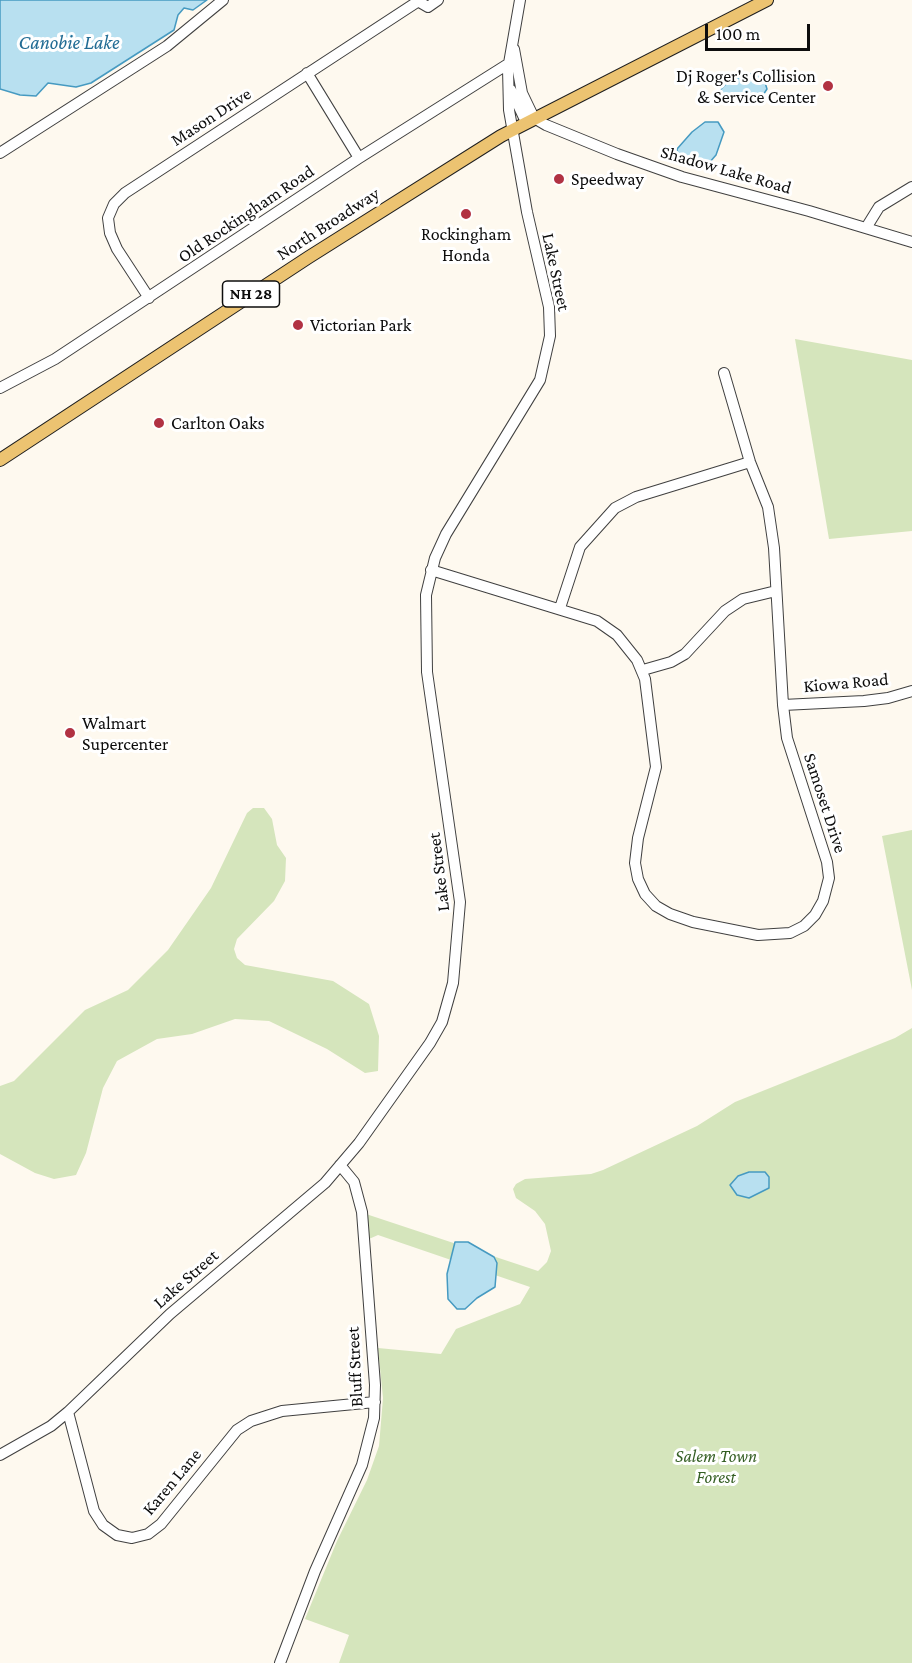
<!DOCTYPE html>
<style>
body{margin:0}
#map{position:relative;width:912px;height:1663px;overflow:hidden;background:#fef9ef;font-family:"Crimson Pro",serif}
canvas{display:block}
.scale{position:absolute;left:705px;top:24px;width:105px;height:27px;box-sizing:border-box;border:3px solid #0d0d0d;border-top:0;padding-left:8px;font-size:18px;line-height:21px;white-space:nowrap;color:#0d0d0d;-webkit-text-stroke:4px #fff;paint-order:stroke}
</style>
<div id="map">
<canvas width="912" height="1663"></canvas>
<div class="scale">100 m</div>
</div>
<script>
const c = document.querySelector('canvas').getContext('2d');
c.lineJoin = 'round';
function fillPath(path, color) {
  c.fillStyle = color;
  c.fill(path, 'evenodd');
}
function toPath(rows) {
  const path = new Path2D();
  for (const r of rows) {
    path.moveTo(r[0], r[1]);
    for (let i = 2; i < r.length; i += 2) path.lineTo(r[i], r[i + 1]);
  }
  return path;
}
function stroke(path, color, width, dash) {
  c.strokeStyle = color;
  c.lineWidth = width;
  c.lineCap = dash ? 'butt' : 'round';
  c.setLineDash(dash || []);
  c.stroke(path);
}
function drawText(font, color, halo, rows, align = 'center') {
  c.font = font + ' "Crimson Pro",serif';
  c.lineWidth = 6;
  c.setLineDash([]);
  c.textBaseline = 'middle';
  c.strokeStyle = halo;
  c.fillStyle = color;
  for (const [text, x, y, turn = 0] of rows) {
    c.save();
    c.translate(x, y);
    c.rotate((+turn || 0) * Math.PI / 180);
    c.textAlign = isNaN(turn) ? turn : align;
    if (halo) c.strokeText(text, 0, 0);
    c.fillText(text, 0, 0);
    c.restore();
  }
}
fillPath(toPath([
 [795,339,912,360,912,531,829,539],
 [253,808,264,808,272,819,277,845,286,858,285,881,274,901,237,939,234,949,237,958,245,965,333,981,369,1004,379,1036,378,1071,365,1073,327,1049,269,1021,235,1019,192,1034,157,1039,117,1061,103,1088,86,1153,76,1175,54,1179,35,1173,0,1154,0,1086,14,1081,85,1010,128,990,168,950,211,888,247,813],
 [912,830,912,990,882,836],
 [912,1028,912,1663,339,1663,349,1635,305,1619,337,1541,367,1480,379,1446,383,1398,378,1348,441,1354,456,1329,520,1304,530,1287,378,1235,369,1239,366,1214,538,1271,547,1262,551,1251,545,1224,535,1211,516,1198,513,1189,516,1184,525,1179,591,1174,603,1170,697,1126,735,1102,895,1038]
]), '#d5e5bc');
const water = toPath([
 [0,0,207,0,193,10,184,8,178,15,174,30,91,83,76,87,48,83,36,96,20,95,0,89,0,0],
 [762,73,767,89,763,95,749,101,729,103,724,100,721,89,727,83,746,74,762,73],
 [705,122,718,122,724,132,716,155,709,163,698,163,678,154,677,149,692,132,705,122],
 [749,1172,765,1172,769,1177,769,1188,749,1198,737,1195,730,1185,738,1176,749,1172],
 [455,1242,468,1242,494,1257,497,1263,495,1287,477,1298,465,1309,457,1309,448,1299,447,1274,455,1242]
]);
fillPath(water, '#b8e0f0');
stroke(water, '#469ac1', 1.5);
const minor = toPath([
 [416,0,428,7,438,0],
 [514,49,522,93,534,118,546,125,617,154,682,177,809,211,912,242],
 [307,73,359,158],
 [511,90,526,122],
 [0,153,167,46,223,0],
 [866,228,879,207,912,187],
 [149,298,117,249,110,233,108,218,114,204,125,193,417,2],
 [0,388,55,359,359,158,508,64],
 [431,570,597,621,617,635,637,660,645,679,656,767,638,838,635,863,638,879,645,894,656,906,670,914,693,922,758,935,790,933,804,926,815,915,823,901,829,878,827,862,787,738,783,705,774,548,768,507,750,462,724,373],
 [560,608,580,547,615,508,636,497,750,462],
 [643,670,671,662,685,654,725,611,743,599,776,591],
 [783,705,864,701,888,698,912,691],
 [68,1412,94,1511,103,1525,117,1535,132,1538,148,1534,161,1524,237,1430,251,1421,282,1411,375,1402],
 [0,1455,51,1426,68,1412,170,1314,325,1183,359,1143,430,1043,442,1022,453,983,460,902,427,672,426,595,435,558,446,534,540,380,550,336,549,307,527,212,509,110,508,69,520,0],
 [280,1663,315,1571,362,1465,374,1418,375,1385,362,1212,354,1182,340,1165]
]);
const major = toPath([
 [0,460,309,257,501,136,767,0]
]);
stroke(minor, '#404040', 12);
stroke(major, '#1e1e1e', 14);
stroke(minor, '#fff', 10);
stroke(major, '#ecc371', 12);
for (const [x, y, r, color] of [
 [828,86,6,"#b13243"],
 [559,179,6,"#b13243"],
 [466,214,6,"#b13243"],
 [298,325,6,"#b13243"],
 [159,423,6,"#b13243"],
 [70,733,6,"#b13243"]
]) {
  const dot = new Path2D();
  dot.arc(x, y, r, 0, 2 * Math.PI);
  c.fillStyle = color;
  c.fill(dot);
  stroke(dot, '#fff', 2);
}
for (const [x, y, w] of [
 [251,294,57]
]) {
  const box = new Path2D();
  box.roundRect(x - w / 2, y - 13, w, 26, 4.5);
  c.fillStyle = '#fff';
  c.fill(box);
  stroke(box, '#0d0d0d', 1.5);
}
drawText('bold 16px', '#0d0d0d', null, [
 ["NH 28",251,294]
]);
drawText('18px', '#0d0d0d', '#fff', [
 ["Dj Roger's Collision",816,76,"right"],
 ["& Service Center",816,97,"right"],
 ["Speedway",571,179],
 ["Rockingham",466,234,"center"],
 ["Honda",466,255,"center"],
 ["Victorian Park",310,325],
 ["Carlton Oaks",171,423],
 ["Walmart",82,723],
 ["Supercenter",82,744]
], 'left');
drawText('18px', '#0d0d0d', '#fff', [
 ["Mason Drive",211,117,-33],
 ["Shadow Lake Road",726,170,16],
 ["Old Rockingham Road",246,214,-34],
 ["North Broadway",328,224,-33],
 ["Lake Street",556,272,78],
 ["Kiowa Road",846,683,-5],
 ["Samoset Drive",825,803,72],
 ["Lake Street",439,872,-97],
 ["Lake Street",186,1279,-41],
 ["Bluff Street",355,1367,-93],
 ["Karen Lane",172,1482,-50]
]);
drawText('italic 18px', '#355f24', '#fff', [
 ["Salem Town",716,1456],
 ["Forest",716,1477]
]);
drawText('italic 20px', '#226c94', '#fff', [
 ["Canobie Lake",69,43]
]);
</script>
